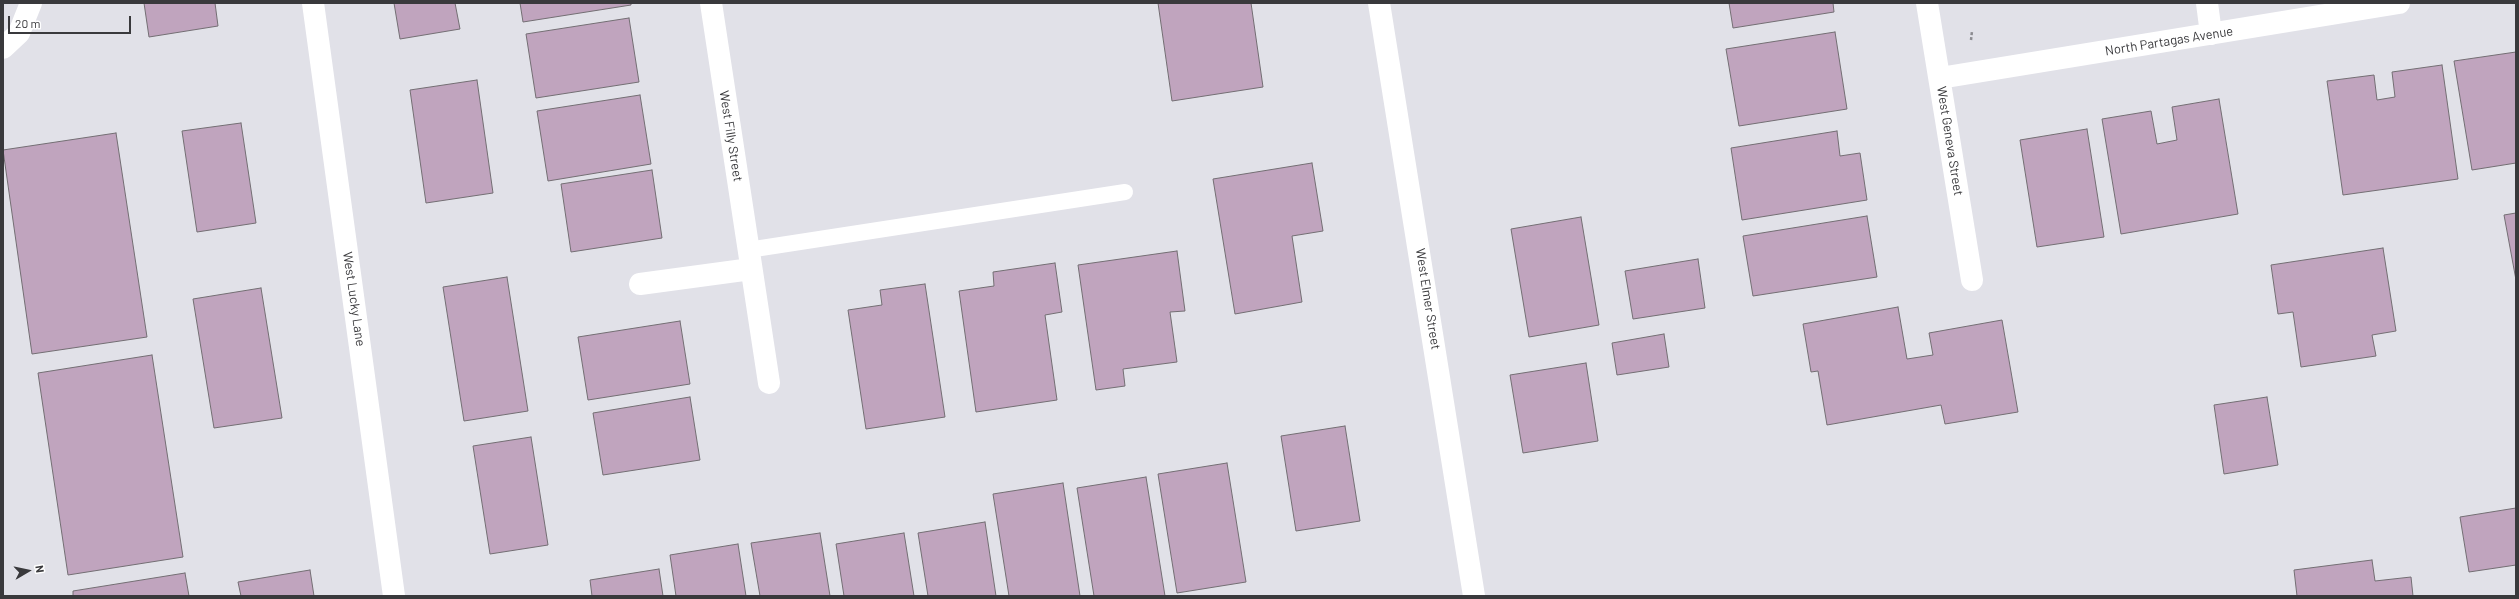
<!DOCTYPE html>
<style>
body{margin:0}
#map{position:relative;width:2519px;height:599px;overflow:hidden;background:#e1e1e8;font-family:Barlow,sans-serif}
canvas{display:block}
.frame{position:absolute;inset:0;border:4px solid #39393c;pointer-events:none}
.north{position:absolute;left:8px;top:551px;width:40px;height:40px;-webkit-text-stroke:3px #fff;paint-order:stroke;rotate:81deg;font-size:11px;font-weight:700;line-height:16px;text-align:center;color:#39393c}
.north::after{content:'';display:block;margin:auto;width:14px;height:18px;background:#39393c;clip-path:polygon(50% 0,100% 100%,50% 72%,0 100%)}
.scale{position:absolute;left:8px;top:16px;width:123px;height:18px;box-sizing:border-box;border:2px solid #39393c;border-top:0;padding-left:5px;font-size:12px;line-height:14px;white-space:nowrap;color:#39393c;-webkit-text-stroke:3px #fff;paint-order:stroke}
</style>
<div id="map">
<canvas width="2519" height="599"></canvas>
<div class="frame"></div>
<div class="north">N</div>
<div class="scale">20 m</div>
</div>
<script>
const c = document.querySelector('canvas').getContext('2d');
c.lineJoin = 'round';
function fillPath(path, color) {
  c.fillStyle = color;
  c.fill(path, 'evenodd');
}
function toPath(rows) {
  const path = new Path2D();
  for (const r of rows) {
    path.moveTo(r[0], r[1]);
    for (let i = 2; i < r.length; i += 2) path.lineTo(r[i], r[i + 1]);
  }
  return path;
}
function stroke(path, color, width, dash) {
  c.strokeStyle = color;
  c.lineWidth = width;
  c.lineCap = dash ? 'butt' : 'round';
  c.setLineDash(dash || []);
  c.stroke(path);
}
function drawText(font, color, halo, rows, align = 'center') {
  c.font = font + ' Barlow,sans-serif';
  c.lineWidth = 4;
  c.setLineDash([]);
  c.textBaseline = 'middle';
  c.strokeStyle = halo;
  c.fillStyle = color;
  for (const [text, x, y, turn = 0] of rows) {
    c.save();
    c.translate(x, y);
    c.rotate((+turn || 0) * Math.PI / 180);
    c.textAlign = isNaN(turn) ? turn : align;
    if (halo) c.strokeText(text, 0, 0);
    c.fillText(text, 0, 0);
    c.restore();
  }
}
const building = toPath([
 [144,3,215,3,218,26,149,37,144,3],
 [394,3,455,3,460,29,400,39,394,3],
 [520,3,631,3,631,5,523,22,520,3],
 [1158,3,1251,3,1263,87,1172,101,1158,3],
 [1729,3,1833,3,1834,12,1733,28,1729,3],
 [629,18,639,82,536,98,526,34,629,18],
 [1835,32,1847,109,1739,126,1726,49,1835,32],
 [2516,52,2516,163,2472,170,2454,61,2516,52],
 [2442,65,2458,179,2343,195,2327,81,2374,75,2377,100,2395,97,2392,72,2442,65],
 [477,80,493,193,426,203,410,90,477,80],
 [640,95,651,164,548,181,537,111,640,95],
 [2219,99,2238,214,2121,234,2102,119,2151,111,2157,144,2177,140,2172,107,2219,99],
 [241,123,256,223,197,232,182,131,241,123],
 [2087,129,2104,237,2037,247,2020,140,2087,129],
 [1837,131,1840,156,1860,153,1867,200,1742,220,1731,148,1837,131],
 [116,133,147,337,32,354,3,150,116,133],
 [1312,163,1323,231,1292,236,1302,302,1235,314,1213,179,1312,163],
 [652,170,662,238,571,252,561,184,652,170],
 [2516,213,2516,280,2504,215,2516,213],
 [1867,216,1877,277,1753,296,1743,236,1867,216],
 [1581,217,1599,325,1529,337,1511,229,1581,217],
 [2383,248,2396,331,2372,335,2376,356,2301,367,2293,312,2278,314,2271,265,2383,248],
 [1177,251,1185,311,1170,312,1177,362,1123,369,1125,386,1096,390,1078,265,1177,251],
 [1698,259,1705,308,1633,319,1625,271,1698,259],
 [1055,263,1062,312,1045,315,1057,400,976,412,959,291,994,286,993,272,1055,263],
 [507,277,528,411,464,421,443,287,507,277],
 [925,284,945,417,866,429,848,310,882,305,880,290,925,284],
 [261,288,282,418,214,428,193,299,261,288],
 [1898,307,1907,359,1933,355,1929,333,2002,320,2018,412,1945,424,1941,405,1827,425,1818,371,1811,372,1803,324,1898,307],
 [680,321,690,384,588,400,578,337,680,321],
 [1664,334,1669,367,1617,375,1612,343,1664,334],
 [152,355,183,557,68,575,38,373,152,355],
 [1586,363,1598,441,1523,453,1510,375,1586,363],
 [690,397,700,460,603,475,593,413,690,397],
 [2267,397,2278,465,2224,474,2214,405,2267,397],
 [1345,426,1360,521,1296,531,1281,436,1345,426],
 [531,437,548,545,490,554,473,446,531,437],
 [1227,463,1246,582,1177,593,1158,474,1227,463],
 [1146,477,1165,596,1094,596,1077,488,1146,477],
 [1063,483,1080,596,1009,596,993,494,1063,483],
 [2516,508,2516,565,2469,572,2460,517,2516,508],
 [985,522,996,596,928,596,918,533,985,522],
 [820,533,830,596,760,596,751,543,820,533],
 [904,533,914,596,844,596,836,544,904,533],
 [738,544,746,596,676,596,670,555,738,544],
 [2372,560,2375,581,2411,577,2413,596,2297,596,2294,570,2372,560],
 [659,569,663,596,592,596,590,580,659,569],
 [310,570,314,596,241,596,238,582,310,570],
 [185,573,189,596,73,596,73,591,185,573]
]);
fillPath(building, '#c0a4be');
stroke(building, '#736e73', 1);
stroke(toPath([
 [1971,40,1972,31]
]), '#8c8c91', 2.5, [3, 2]);
stroke(toPath([
 [748,250,1125,192]
]), '#fff', 16);
stroke(toPath([
 [313,3,394,596],
 [711,3,769,383],
 [1379,3,1474,596],
 [1927,3,1972,280],
 [2207,3,2211,34],
 [3,48,19,33,31,3],
 [1940,78,2399,3],
 [640,284,751,269]
]), '#fff', 22);
drawText('13px', '#39393c', '#fff', [
 ["North Partagas Avenue",2169,41,-9],
 ["West Filly Street",731,136,81],
 ["West Geneva Street",1950,141,81],
 ["West Lucky Lane",354,299,82],
 ["West Elmer Street",1428,299,81]
]);
</script>
